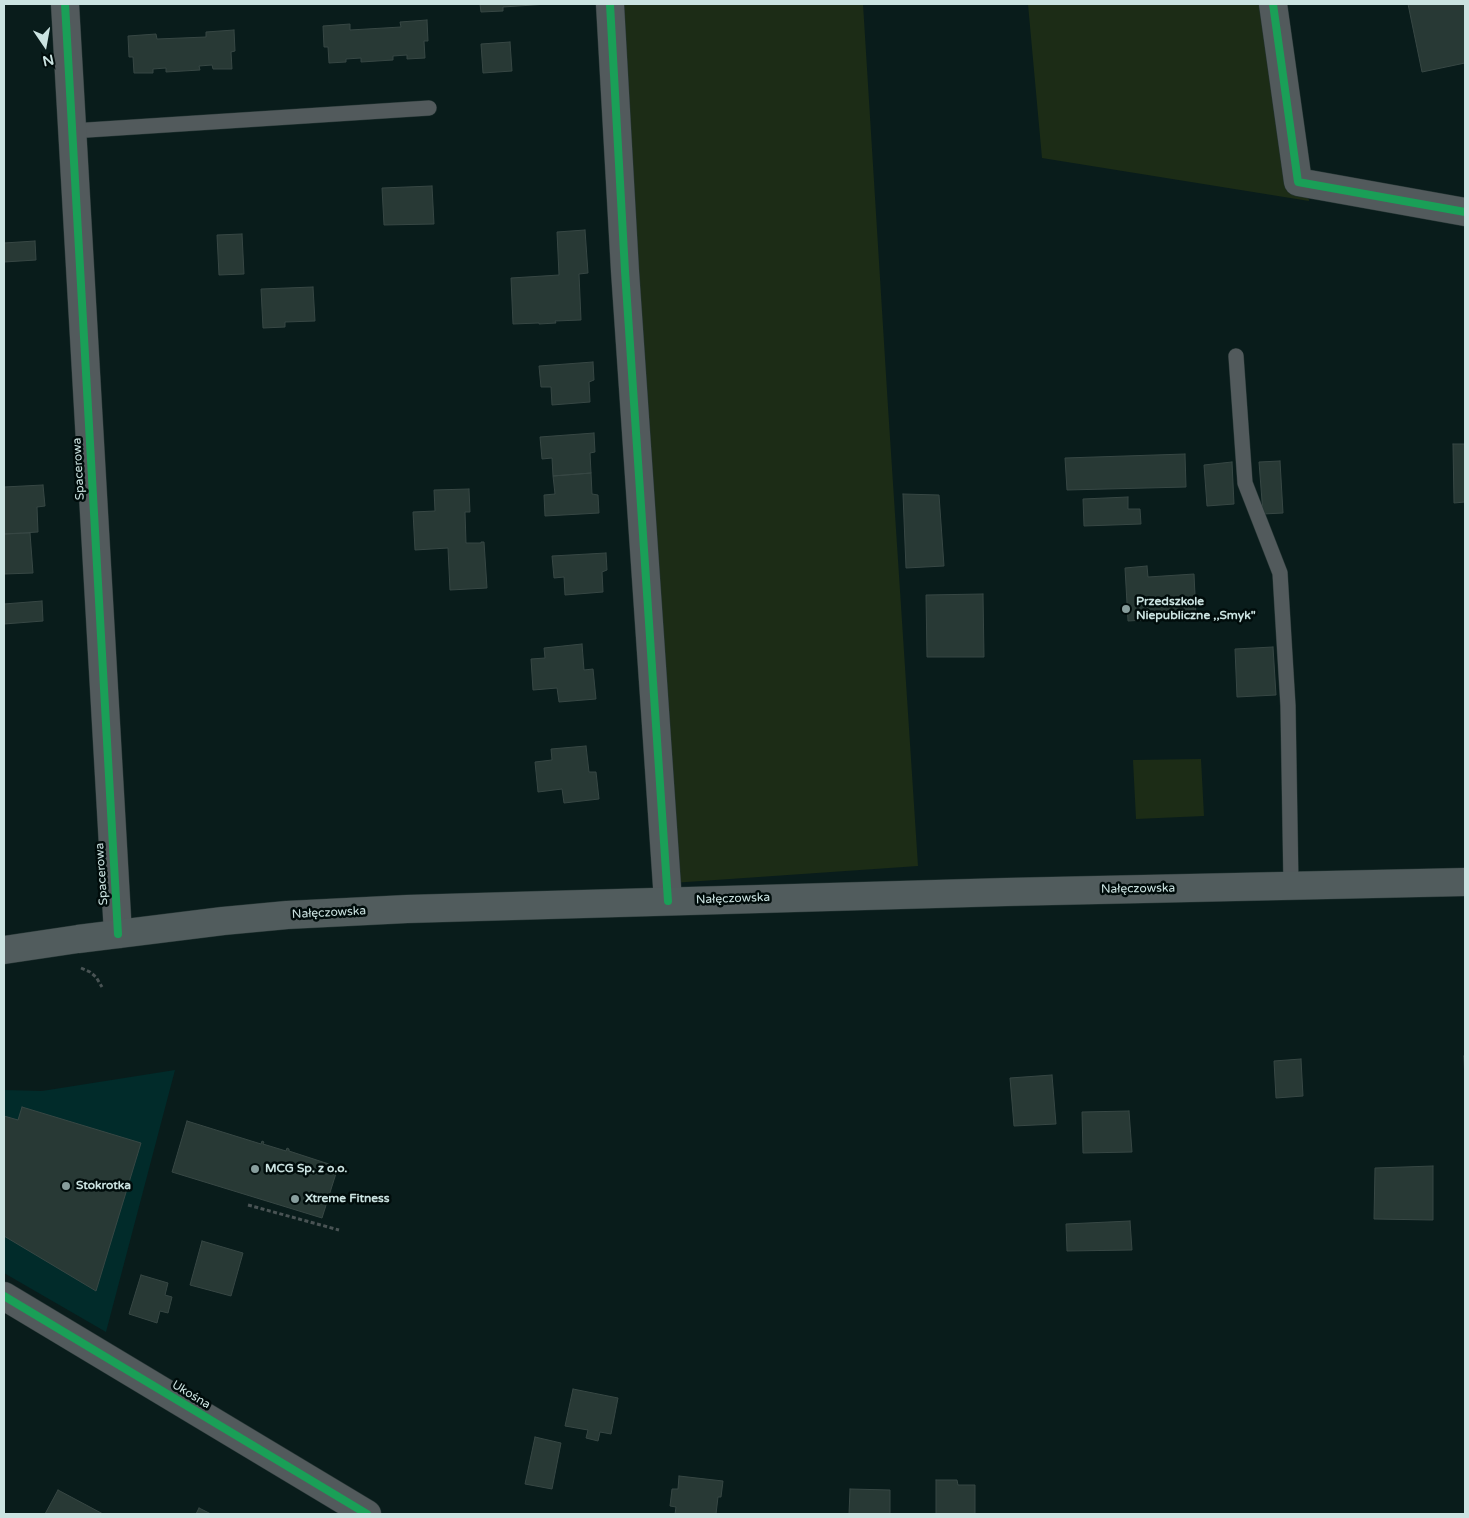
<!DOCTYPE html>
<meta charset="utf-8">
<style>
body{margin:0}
#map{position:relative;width:1469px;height:1518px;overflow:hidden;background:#091c1b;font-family:"Varela Round",sans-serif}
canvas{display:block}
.frame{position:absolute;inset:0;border:5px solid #cbe3e1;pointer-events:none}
.north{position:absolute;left:20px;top:20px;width:50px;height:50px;-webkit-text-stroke:4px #000c0b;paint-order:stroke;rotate:168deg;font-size:14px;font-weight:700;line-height:20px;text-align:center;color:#cbe3e1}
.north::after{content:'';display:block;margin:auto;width:18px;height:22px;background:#cbe3e1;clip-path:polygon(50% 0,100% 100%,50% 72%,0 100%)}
</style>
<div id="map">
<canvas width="1469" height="1518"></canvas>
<div class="frame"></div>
<div class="north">N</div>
</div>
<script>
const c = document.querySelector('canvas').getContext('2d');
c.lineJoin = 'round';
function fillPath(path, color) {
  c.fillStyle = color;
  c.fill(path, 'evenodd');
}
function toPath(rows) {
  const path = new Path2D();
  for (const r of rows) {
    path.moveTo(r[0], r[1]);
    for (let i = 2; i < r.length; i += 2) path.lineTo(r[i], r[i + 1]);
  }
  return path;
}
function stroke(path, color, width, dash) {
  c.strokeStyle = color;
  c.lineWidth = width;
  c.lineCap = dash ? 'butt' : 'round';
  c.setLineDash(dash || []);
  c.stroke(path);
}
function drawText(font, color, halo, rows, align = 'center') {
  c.font = font + ' "Varela Round",sans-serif';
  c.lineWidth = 5;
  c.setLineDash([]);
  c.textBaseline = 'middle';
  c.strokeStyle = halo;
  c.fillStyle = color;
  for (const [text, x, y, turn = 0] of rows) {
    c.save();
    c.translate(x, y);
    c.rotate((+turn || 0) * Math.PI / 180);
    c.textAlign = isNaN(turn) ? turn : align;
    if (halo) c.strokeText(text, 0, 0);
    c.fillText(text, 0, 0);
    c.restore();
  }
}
fillPath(toPath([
 [175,1070,106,1332,4,1273,4,1090,42,1091]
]), '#012b2a');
fillPath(toPath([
 [609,4,863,4,888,407,918,866,672,883],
 [1028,4,1281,4,1309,201,1042,158],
 [1201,759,1204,816,1136,819,1133,760]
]), '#1c2c16');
const building = toPath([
 [480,4,548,4,503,7,503,11,481,12,480,4],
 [1408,4,1465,4,1465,63,1422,72,1408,4],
 [427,20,428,41,424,41,425,58,407,59,407,55,393,56,393,60,361,62,361,58,346,59,346,62,329,63,328,47,324,47,323,26,350,24,350,30,401,27,400,22,427,20],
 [234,30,235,51,231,52,232,69,213,69,212,65,199,66,200,70,166,72,166,68,153,69,153,73,134,73,133,57,129,57,128,36,156,34,157,39,206,37,206,32,234,30],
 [510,42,512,71,483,73,481,44,510,42],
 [432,186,434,224,384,225,382,188,432,186],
 [585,230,588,273,579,274,581,320,555,321,556,323,539,324,539,323,513,324,511,278,559,275,557,232,585,230],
 [242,234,244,274,219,275,217,235,242,234],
 [35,241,36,260,4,262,4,243,35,241],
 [313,287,315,321,285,322,285,327,263,328,261,289,313,287],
 [593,362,594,380,589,382,590,402,552,405,551,387,541,387,539,366,593,362],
 [594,433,595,452,590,453,591,473,553,476,552,458,542,459,540,437,594,433],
 [1453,444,1465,444,1465,502,1454,503,1453,444],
 [1185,454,1186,487,1067,490,1065,458,1185,454],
 [1280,461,1283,513,1263,514,1259,462,1280,461],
 [1232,462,1234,504,1207,506,1204,465,1232,462],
 [591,473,592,494,598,495,599,513,545,516,544,495,555,494,553,476,591,473],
 [43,485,45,506,37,507,38,532,4,534,4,487,43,485],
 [469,489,470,512,465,512,466,543,481,543,481,542,484,542,487,588,450,590,448,548,415,550,413,512,435,511,434,490,469,489],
 [903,494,939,495,944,566,906,568,903,494],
 [1128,497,1128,509,1140,509,1141,524,1084,526,1083,499,1128,497],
 [30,533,33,573,4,574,4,534,30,533],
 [606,553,607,570,602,572,603,592,565,595,564,577,554,578,552,556,606,553],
 [1147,566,1148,577,1194,574,1196,617,1128,621,1125,568,1147,566],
 [983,594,984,657,927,657,926,595,983,594],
 [42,601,43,621,4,624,4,604,42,601],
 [582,644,584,670,593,669,596,699,559,702,557,688,533,690,531,659,545,658,544,648,582,644],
 [1273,647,1276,695,1237,697,1235,649,1273,647],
 [586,746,589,772,596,772,599,799,564,803,562,789,538,792,535,762,552,760,551,749,586,746],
 [1464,1056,1465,1056,1465,1084,1464,1056],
 [1301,1059,1303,1096,1276,1098,1274,1061,1301,1059],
 [1052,1075,1056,1124,1014,1126,1010,1078,1052,1075],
 [22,1107,141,1143,96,1291,4,1236,4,1116,18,1120,22,1107],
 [1129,1111,1132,1152,1083,1153,1082,1112,1129,1111],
 [187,1121,261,1144,262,1141,264,1142,263,1144,286,1151,287,1148,289,1149,289,1151,338,1167,322,1218,172,1172,187,1121],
 [1433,1166,1433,1220,1374,1219,1375,1168,1433,1166],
 [1130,1221,1132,1250,1067,1251,1066,1224,1130,1221],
 [202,1241,243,1253,231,1296,190,1285,202,1241],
 [141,1275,168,1283,165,1295,172,1297,168,1313,160,1311,157,1323,129,1314,141,1275],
 [573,1389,618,1398,611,1434,600,1432,598,1441,586,1438,588,1430,565,1426,573,1389],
 [535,1437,561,1443,552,1489,525,1484,535,1437],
 [679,1476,723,1481,721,1497,718,1497,716,1514,675,1514,676,1507,670,1506,672,1489,678,1489,679,1476],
 [936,1480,957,1480,958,1485,975,1485,975,1514,936,1514,936,1480],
 [850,1489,890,1490,890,1514,849,1514,850,1489],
 [58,1490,103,1514,45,1514,58,1490],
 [199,1508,211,1514,196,1514,199,1508]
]);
fillPath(building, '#283935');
stroke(building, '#374744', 1);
const service = toPath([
 [72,131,429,108],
 [1236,356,1245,483,1280,573,1288,706,1291,885]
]);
const minor = toPath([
 [65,4,118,934],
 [610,4,625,271,668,901],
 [1273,4,1298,182,1465,212],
 [4,1296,367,1514]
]);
const secondary = toPath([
 [4,950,78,939,223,921,287,915,407,909,1006,892,1465,882]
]);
stroke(service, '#263635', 16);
stroke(minor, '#263635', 29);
stroke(secondary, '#263635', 29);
stroke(toPath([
 [81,968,90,972,96,977,102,987],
 [248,1205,339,1230]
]), '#495354', 3, [4, 2.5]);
stroke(service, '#525a5c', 15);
stroke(minor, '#525a5c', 28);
stroke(secondary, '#515c5d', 28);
stroke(toPath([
 [65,4,118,934],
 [610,4,625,271,668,901],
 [1273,4,1298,182,1465,212],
 [4,1296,367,1514]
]), '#1a9f57', 8);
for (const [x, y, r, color] of [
 [1126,609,5,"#879d9c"],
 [255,1169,5,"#879d9c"],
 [66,1186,5,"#879d9c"],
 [295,1199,5,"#879d9c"]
]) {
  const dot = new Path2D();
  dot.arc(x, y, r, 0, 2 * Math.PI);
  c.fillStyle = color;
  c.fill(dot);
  stroke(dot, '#000c0b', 2);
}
drawText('12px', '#cbe3e1', '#000c0b', [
 ["Spacerowa",79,469,-93],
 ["Spacerowa",102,874,-94],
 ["Nałęczowska",1138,889,-1],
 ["Nałęczowska",733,899,-2],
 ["Nałęczowska",329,913,-3],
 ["Ukośna",191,1395,31]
]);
drawText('bold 12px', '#cbe3e1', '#000c0b', [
 ["Przedszkole",1136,602],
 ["Niepubliczne ,,Smyk\"",1136,616],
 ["MCG Sp. z o.o.",265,1169],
 ["Stokrotka",76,1186],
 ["Xtreme Fitness",305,1199]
], 'left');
</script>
